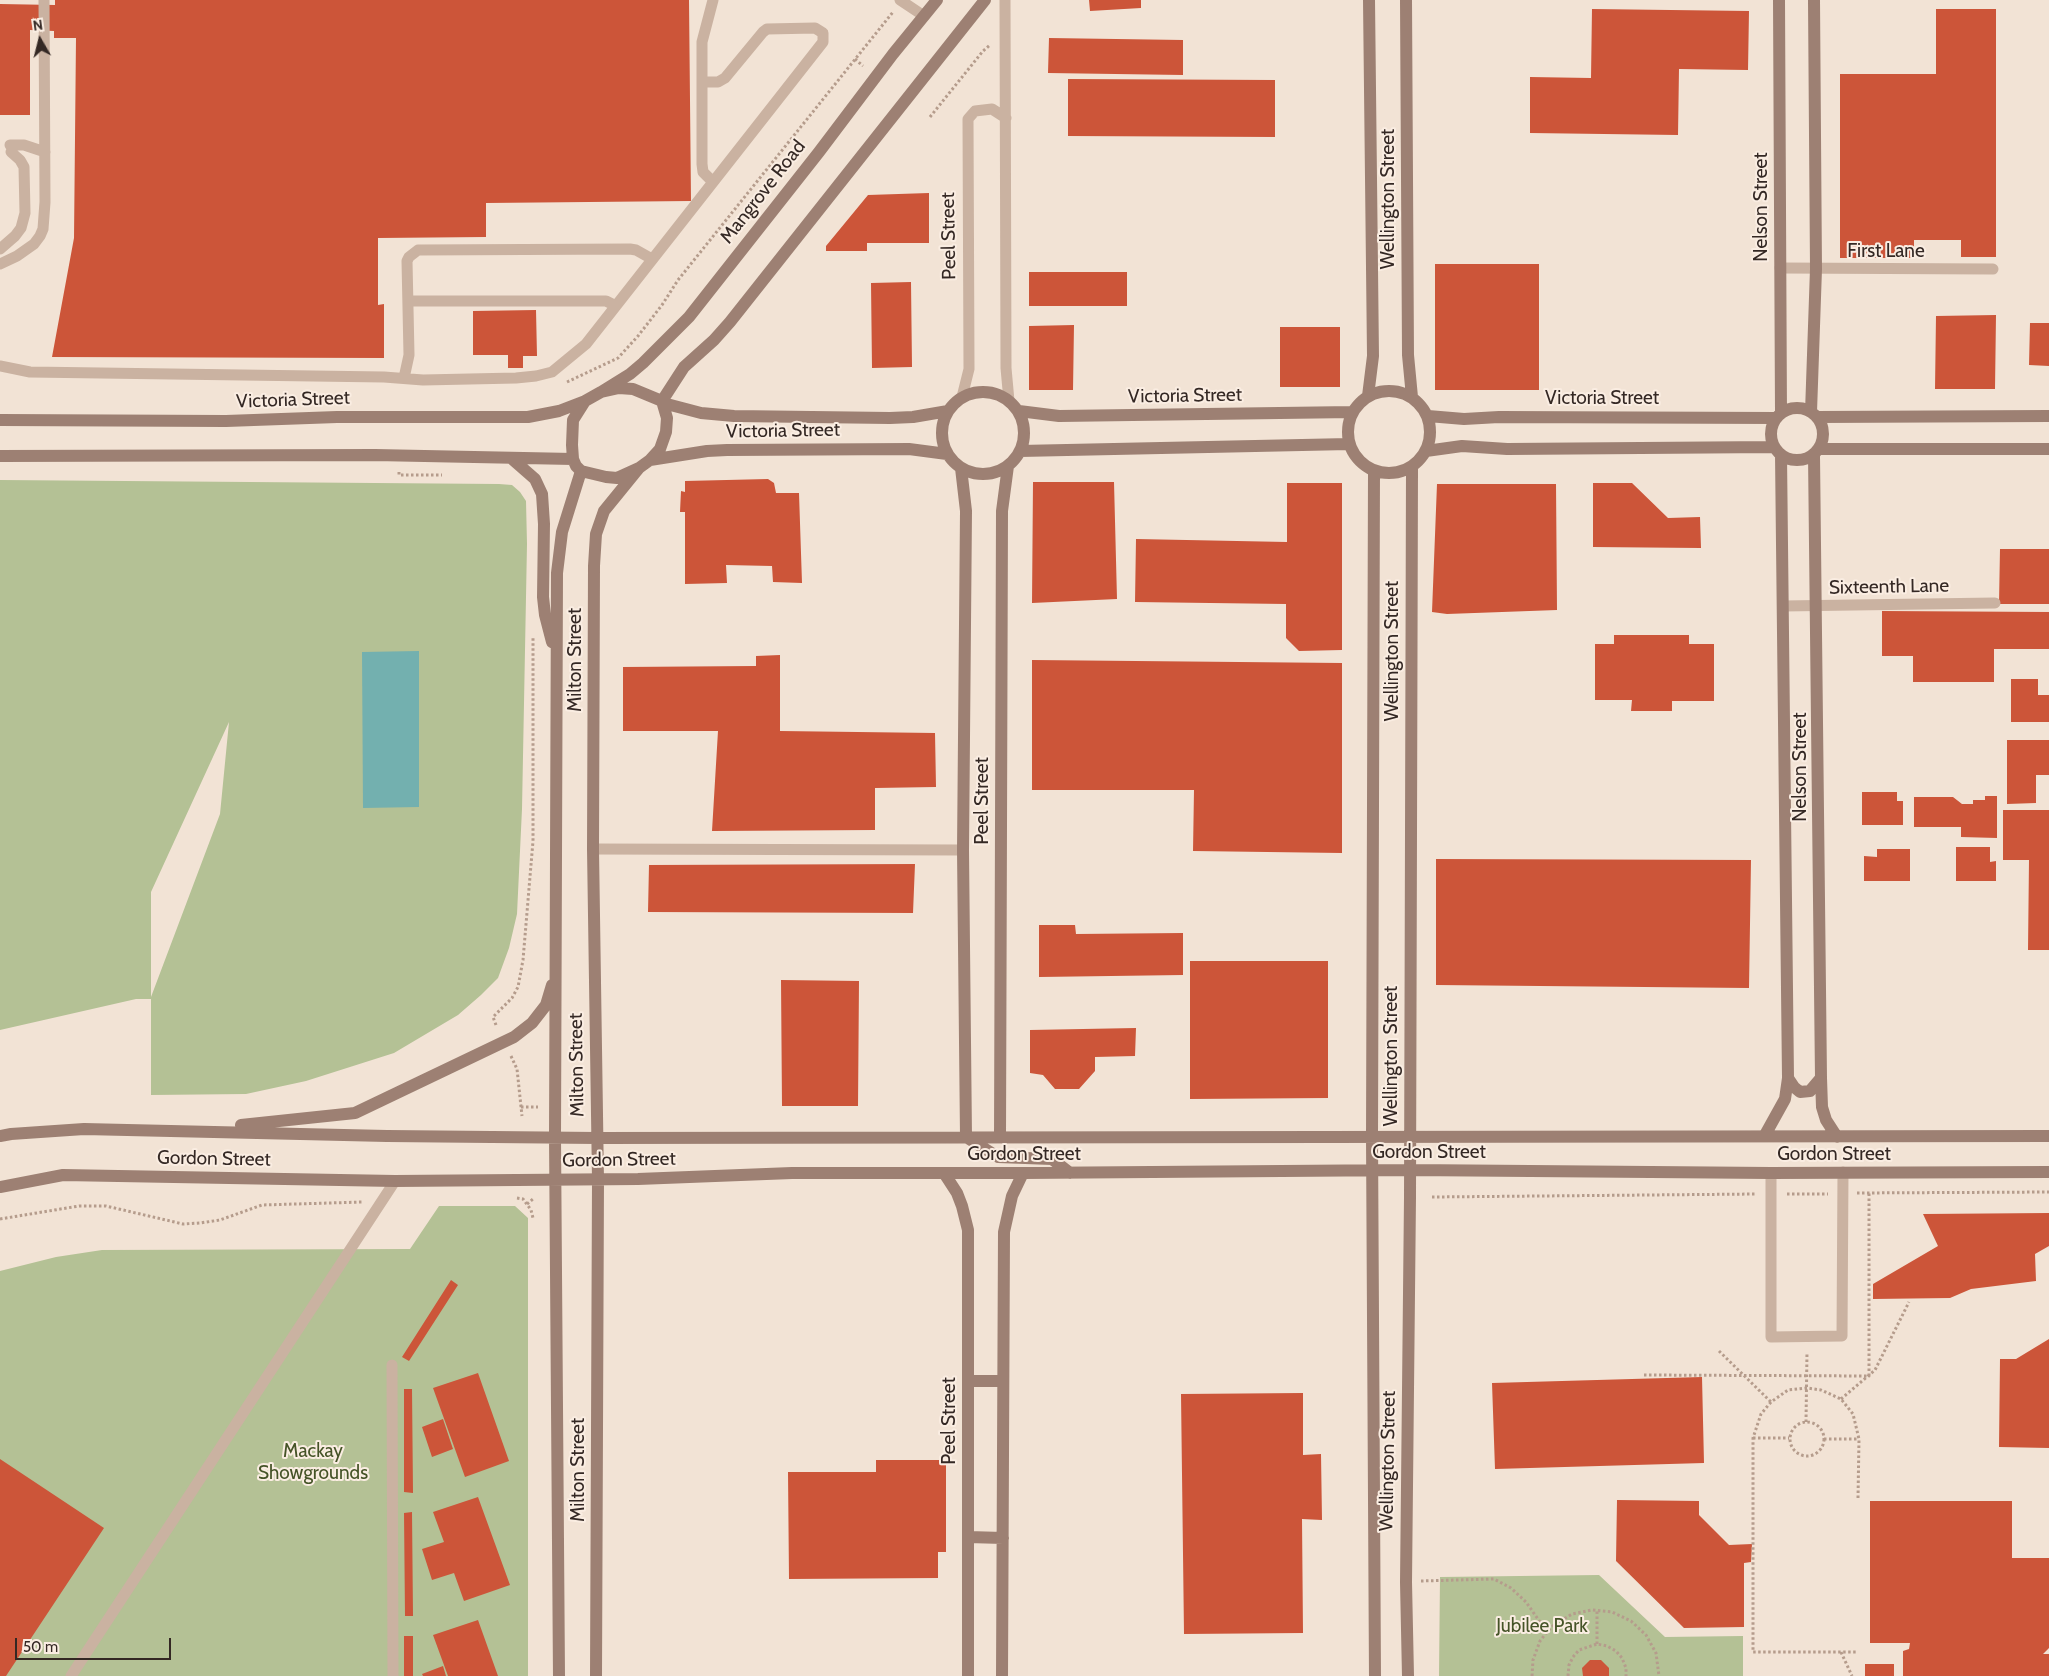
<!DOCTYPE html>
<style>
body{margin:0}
#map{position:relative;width:2049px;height:1676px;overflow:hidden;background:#f2e3d5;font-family:Cabin,sans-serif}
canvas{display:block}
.north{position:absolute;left:15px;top:15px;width:50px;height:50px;-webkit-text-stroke:4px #faede2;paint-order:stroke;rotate:352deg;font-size:14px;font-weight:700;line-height:20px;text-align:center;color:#342824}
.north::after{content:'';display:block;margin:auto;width:18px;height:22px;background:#342824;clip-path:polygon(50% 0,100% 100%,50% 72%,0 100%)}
.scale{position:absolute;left:15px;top:1638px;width:156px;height:22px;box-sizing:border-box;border:2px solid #342824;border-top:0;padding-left:6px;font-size:15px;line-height:18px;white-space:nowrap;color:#342824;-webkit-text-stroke:4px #faede2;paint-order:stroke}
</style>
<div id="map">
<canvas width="2049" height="1676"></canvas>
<div class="north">N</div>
<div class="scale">50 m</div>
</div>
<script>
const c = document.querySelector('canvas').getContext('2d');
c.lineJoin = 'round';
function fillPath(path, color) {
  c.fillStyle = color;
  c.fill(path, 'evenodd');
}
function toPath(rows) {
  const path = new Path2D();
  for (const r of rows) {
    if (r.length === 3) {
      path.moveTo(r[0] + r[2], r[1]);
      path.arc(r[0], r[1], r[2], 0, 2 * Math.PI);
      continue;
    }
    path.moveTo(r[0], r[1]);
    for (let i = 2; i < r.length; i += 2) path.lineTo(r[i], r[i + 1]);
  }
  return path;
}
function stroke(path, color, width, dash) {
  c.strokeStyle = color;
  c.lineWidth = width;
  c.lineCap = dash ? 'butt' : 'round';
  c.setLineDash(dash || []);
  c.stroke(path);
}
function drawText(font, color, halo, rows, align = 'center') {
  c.font = font + ' Cabin,sans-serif';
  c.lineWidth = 4;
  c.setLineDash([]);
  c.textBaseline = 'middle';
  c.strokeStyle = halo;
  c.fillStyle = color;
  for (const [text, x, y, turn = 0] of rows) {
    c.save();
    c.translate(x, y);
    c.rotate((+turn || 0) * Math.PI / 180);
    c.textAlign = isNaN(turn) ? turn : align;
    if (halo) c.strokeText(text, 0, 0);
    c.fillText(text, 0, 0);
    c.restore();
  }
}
fillPath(toPath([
 [0,480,499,484,512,485,520,492,526,501,527,544,522,809,517,914,509,948,498,978,481,995,458,1015,394,1053,306,1081,246,1094,151,1095,151,999,136,999,0,1030],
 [229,722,220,814,151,997,151,892],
 [439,1206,515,1206,528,1218,528,1676,0,1676,0,1271,56,1257,102,1250,410,1249],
 [1599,1575,1665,1637,1743,1636,1743,1676,1439,1676,1440,1577]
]), '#b4c195');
fillPath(toPath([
 [419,651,419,807,363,808,362,652]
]), '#73b0af');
fillPath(toPath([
 [55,0,689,0,691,201,486,203,486,237,378,238,378,305,384,304,384,358,52,357,74,238,76,38,54,38,54,31,30,30,30,115,0,115,0,4,55,5],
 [1089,0,1141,0,1141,8,1090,11],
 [1592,9,1749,11,1748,70,1679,69,1678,135,1530,133,1530,77,1591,78],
 [1936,9,1996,9,1996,257,1961,257,1961,240,1914,240,1914,258,1840,258,1840,74,1936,74],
 [1049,38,1183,40,1183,75,1048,73],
 [1068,79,1275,80,1275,137,1068,136],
 [929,193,929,243,867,243,867,251,826,251,826,246,868,195],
 [1435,264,1539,264,1539,390,1435,390],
 [1029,272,1127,272,1127,306,1029,306],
 [911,282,912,367,872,368,871,283],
 [536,310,537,356,523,356,523,368,508,368,508,355,473,355,473,311],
 [1996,315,1995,389,1935,389,1936,316],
 [2030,323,2049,323,2049,366,2029,365],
 [1074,325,1073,390,1029,390,1029,326],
 [1280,327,1340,327,1340,387,1280,387],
 [768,479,774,483,776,493,799,493,802,583,773,582,772,566,726,565,727,583,685,584,685,512,680,512,681,491,685,492,685,481],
 [1033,482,1114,482,1117,599,1032,603],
 [1287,483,1342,483,1342,650,1299,651,1286,638,1286,604,1135,602,1136,539,1287,542],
 [1593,483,1632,483,1668,518,1700,517,1701,548,1593,547],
 [1437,484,1556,484,1557,610,1447,614,1432,612],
 [2000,549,2049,549,2049,604,1999,604],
 [1882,611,2049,612,2049,649,1994,649,1994,682,1913,682,1913,656,1882,656],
 [1614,635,1689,635,1689,644,1714,644,1714,701,1672,701,1672,711,1631,711,1632,700,1595,700,1595,644,1614,644],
 [780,655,780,731,935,733,936,787,875,788,875,830,712,831,718,731,623,731,623,667,756,666,756,656],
 [1032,660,1342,663,1342,853,1193,851,1194,790,1032,790],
 [2011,679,2038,679,2038,695,2049,695,2049,722,2011,722],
 [2007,740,2049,740,2049,775,2036,775,2036,803,2007,804],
 [1862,792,1897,792,1897,801,1903,801,1903,825,1862,825],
 [1985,796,1997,796,1997,838,1961,837,1961,827,1914,827,1914,797,1953,797,1962,804,1973,804,1973,800,1985,800],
 [2003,810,2049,810,2049,950,2028,950,2029,860,2003,860],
 [1956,847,1990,847,1990,862,1996,861,1996,881,1956,881],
 [1877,849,1910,849,1910,881,1864,881,1864,856,1877,857],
 [1436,859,1751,860,1749,988,1436,985],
 [915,864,913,913,648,912,649,865],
 [1039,925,1075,925,1076,934,1183,933,1183,975,1039,977],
 [1190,961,1328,961,1328,1098,1190,1099],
 [781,980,859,981,858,1106,782,1106],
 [1136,1028,1135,1056,1095,1057,1095,1071,1079,1089,1055,1089,1043,1075,1030,1073,1030,1030],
 [2049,1213,2049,1246,2035,1254,2036,1281,1971,1289,1950,1298,1873,1299,1873,1284,1938,1246,1923,1214],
 [451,1280,458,1285,409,1361,402,1357],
 [2049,1339,2049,1448,1999,1447,2000,1359,2016,1359],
 [478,1373,509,1461,465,1477,433,1388],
 [1702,1377,1704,1463,1495,1469,1492,1383],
 [404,1389,412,1389,413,1493,404,1492],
 [1303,1393,1303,1455,1321,1454,1322,1520,1302,1519,1303,1633,1184,1634,1181,1394],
 [443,1419,453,1449,432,1457,422,1427],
 [0,1459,104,1528,6,1676,0,1676],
 [876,1460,946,1460,946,1552,938,1552,938,1578,789,1579,788,1472,876,1472],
 [478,1497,510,1585,464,1601,454,1573,432,1580,422,1549,444,1542,433,1512],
 [1617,1500,1699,1501,1699,1515,1729,1545,1752,1544,1751,1562,1744,1563,1744,1627,1684,1628,1616,1561],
 [1870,1501,2012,1501,2012,1558,2049,1558,2049,1648,2043,1654,2049,1654,2049,1676,1903,1676,1903,1651,1909,1649,1910,1643,1870,1643],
 [412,1512,413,1616,405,1616,404,1513],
 [478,1620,498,1676,448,1676,433,1635],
 [404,1636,413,1636,413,1676,404,1676],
 [1590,1660,1601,1660,1609,1668,1609,1676,1583,1676,1582,1668],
 [1865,1664,1894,1664,1894,1676,1865,1676],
 [443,1666,446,1676,423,1676,422,1674]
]), '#cc5539');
stroke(toPath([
 [855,59,863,66],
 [930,117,983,51,990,45],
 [567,382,618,358,638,336,662,305,678,280,893,12],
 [399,472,399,475,442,475],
 [496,1025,493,1017,512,998,518,987,523,960,533,841,533,637],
 [511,1056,517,1069,522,1116],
 [521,1107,538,1107],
 [1857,1193,2049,1192],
 [1787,1194,1828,1194],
 [1432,1197,1756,1194],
 [517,1198,523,1199,531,1210,533,1218],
 [527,1204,533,1199],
 [0,1219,79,1206,106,1206,183,1224,200,1223,220,1220,262,1205,363,1202],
 [1719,1351,1771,1402],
 [1644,1375,1869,1376,1869,1193],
 [1841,1399,1875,1370,1909,1302],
 [1807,1439,17],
 [1806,1422,1807,1352],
 [1753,1438,1789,1438],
 [1824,1439,1859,1439],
 [1858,1498,1859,1439,1853,1414,1841,1399,1821,1390,1807,1388,1788,1390,1771,1402,1761,1414,1753,1438,1753,1652,1858,1652],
 [1421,1581,1494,1579,1511,1588,1526,1602,1547,1632],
 [1597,1644,1597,1610],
 [1841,1652,1852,1676],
 [1532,1676,1533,1660,1540,1641,1547,1632,1554,1625,1572,1614,1592,1610,1612,1612,1631,1621,1646,1635,1656,1653,1659,1676],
 [1568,1676,1569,1665,1573,1657,1579,1650,1597,1644,1607,1646,1616,1651,1622,1658,1626,1668,1626,1676]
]), '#b59c8c', 3, [2.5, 2.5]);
stroke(toPath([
 [713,0,702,42,702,164,703,172,713,182],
 [900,0,924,16],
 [1005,0,1006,368,1009,401],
 [10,145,24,145,45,152],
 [0,249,15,236,21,228,25,213,24,167,20,160,11,152],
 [0,264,17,256,34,244,40,236,43,229,45,202,44,0],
 [1780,268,1993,269],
 [408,301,606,301,616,306],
 [0,366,30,372,384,377,423,380,516,378,536,376,552,372,586,344,823,42,823,33,815,28,767,29,763,32,725,78,718,82,702,82],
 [404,378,409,355,407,261,409,257,418,250,630,249,636,250,652,259],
 [962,397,969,369,968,119,975,111,992,109,1006,118],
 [1783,606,1995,603],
 [593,849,963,850],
 [1771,1173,1771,1337,1842,1336,1843,1172],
 [392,1365,393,1676],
 [71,1676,395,1181]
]), '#cab2a1', 11);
stroke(toPath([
 [1406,0,1408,355,1412,397],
 [1779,0,1781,413],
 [619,388,633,389,662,401,667,418,666,432,660,449,650,460,639,468,617,478,606,477,581,471,576,466,573,459,572,445,573,420,585,401,601,392,619,388],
 [1389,432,41],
 [983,433,41],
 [601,392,630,374,643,363,689,317,819,152,893,54,937,0],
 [1368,396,1373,356,1369,0],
 [662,401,684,367,714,340,730,322,985,0],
 [663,403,701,413,734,416,890,418,913,417,948,411],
 [1797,434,26],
 [1019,411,1059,416,1353,412],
 [1811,412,1816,269,1814,0],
 [1428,416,1464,419,1499,417,1776,418],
 [1817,417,2049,416],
 [0,420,226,421,337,417,528,417,559,411,585,401],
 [1819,449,2049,449],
 [1020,451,1349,444],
 [1426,451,1462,446,1507,449,1774,447],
 [1814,455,1821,1078,1822,1107,1826,1120,1837,1137],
 [0,456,375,455,573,459],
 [511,458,535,479,542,494,544,524,543,597,545,615,552,642],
 [650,460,707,451,727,450,909,449,947,454],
 [961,468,966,511,963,850,966,1137,998,1157,1052,1159,1070,1173],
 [1374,470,1372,1137,1375,1676],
 [1788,1078,1794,1087,1800,1092,1810,1091,1821,1078],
 [241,1125,355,1113,514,1037,532,1023,546,1005,552,985],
 [1765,1135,1785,1099,1788,1078,1781,455],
 [0,1136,11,1134,84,1129,387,1136,597,1138,2049,1136],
 [1000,1137,1002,511,1008,466],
 [944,1173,957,1193,962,1206,968,1230,968,1676],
 [0,1187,63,1175,395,1181,638,1179,792,1173,1023,1173,1410,1170,1771,1173,2049,1172],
 [968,1381,1003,1381],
 [968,1537,1003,1538],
 [559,1676,555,1137,557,573,562,532,581,471],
 [596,1676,598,1180,593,849,594,566,596,534,604,511,639,468],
 [1002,1676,1004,1232,1012,1196,1023,1173],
 [1408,1676,1406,1582,1410,1197,1412,467]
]), '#9d8073', 12);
drawText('19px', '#342824', '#faede2', [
 ["Mangrove Road",763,192,-52],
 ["Wellington Street",1388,199,-90],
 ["Nelson Street",1761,207,-90],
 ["Peel Street",949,236,-91],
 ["First Lane",1886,251],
 ["Victoria Street",1185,396,-1],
 ["Victoria Street",1602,398],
 ["Victoria Street",293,400,-2],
 ["Victoria Street",783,431,-1],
 ["Sixteenth Lane",1889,587,-1],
 ["Wellington Street",1392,651,-90],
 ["Milton Street",575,660,-90],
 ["Nelson Street",1800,767,-90],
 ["Peel Street",982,801,-90],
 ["Wellington Street",1391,1056,-90],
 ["Milton Street",577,1065,-91],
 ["Gordon Street",1429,1152],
 ["Gordon Street",1024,1154],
 ["Gordon Street",1834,1154],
 ["Gordon Street",214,1159,1],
 ["Gordon Street",619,1160,-1],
 ["Peel Street",949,1421,-90],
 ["Wellington Street",1388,1461,-89],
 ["Milton Street",578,1470,-90]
]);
drawText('19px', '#455327', '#faede2', [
 ["Mackay",313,1451],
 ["Showgrounds",313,1473],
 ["Jubilee Park",1542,1626]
]);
</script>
